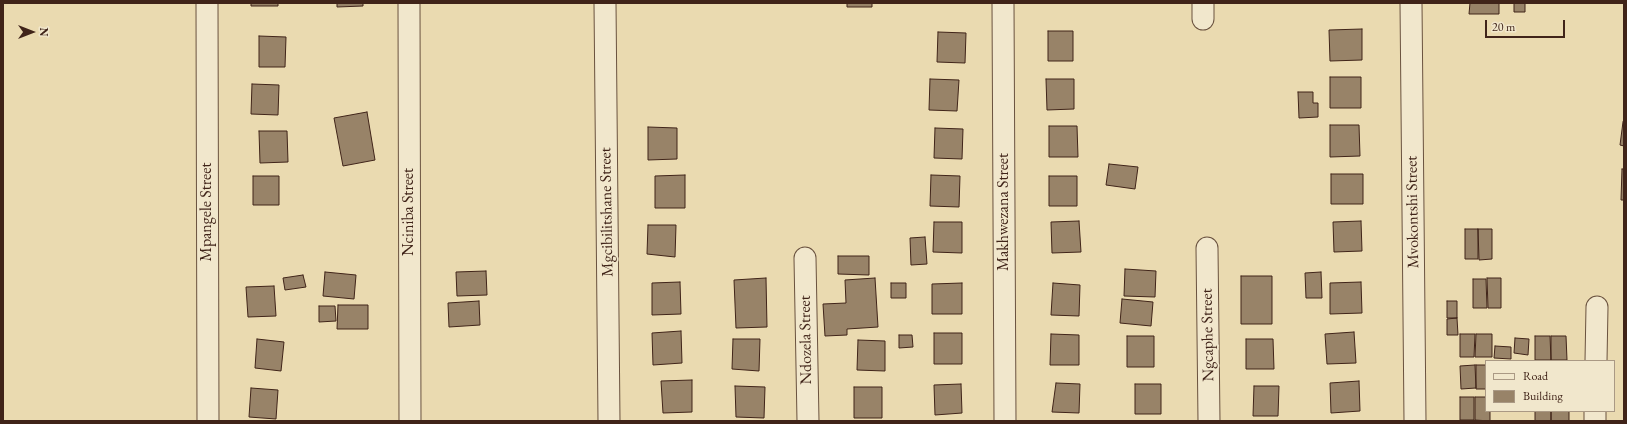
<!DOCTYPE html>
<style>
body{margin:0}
#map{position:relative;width:1627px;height:424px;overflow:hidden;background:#eadab0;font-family:"EB Garamond",serif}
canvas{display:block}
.frame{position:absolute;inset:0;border:4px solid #402419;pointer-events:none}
.legend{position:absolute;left:1485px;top:360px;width:130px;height:52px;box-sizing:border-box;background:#f1e7cc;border:1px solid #aa9984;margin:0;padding:5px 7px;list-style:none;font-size:12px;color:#402419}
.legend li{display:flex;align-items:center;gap:8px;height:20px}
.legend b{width:20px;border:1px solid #aa9984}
.north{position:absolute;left:12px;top:12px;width:40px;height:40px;-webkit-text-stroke:3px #f1e7cc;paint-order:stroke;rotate:90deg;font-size:11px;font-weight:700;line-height:16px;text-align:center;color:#402419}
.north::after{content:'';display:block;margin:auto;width:14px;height:18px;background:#402419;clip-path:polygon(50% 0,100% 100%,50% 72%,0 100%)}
.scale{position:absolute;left:1485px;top:20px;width:80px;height:18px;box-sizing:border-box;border:2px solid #402419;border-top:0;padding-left:5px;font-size:12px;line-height:14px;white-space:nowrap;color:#402419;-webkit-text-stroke:3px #f1e7cc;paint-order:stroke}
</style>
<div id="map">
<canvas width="1627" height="424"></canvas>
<div class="frame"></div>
<ul class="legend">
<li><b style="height:5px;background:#f1e7cc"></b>Road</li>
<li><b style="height:11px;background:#988368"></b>Building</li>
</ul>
<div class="north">N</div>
<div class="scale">20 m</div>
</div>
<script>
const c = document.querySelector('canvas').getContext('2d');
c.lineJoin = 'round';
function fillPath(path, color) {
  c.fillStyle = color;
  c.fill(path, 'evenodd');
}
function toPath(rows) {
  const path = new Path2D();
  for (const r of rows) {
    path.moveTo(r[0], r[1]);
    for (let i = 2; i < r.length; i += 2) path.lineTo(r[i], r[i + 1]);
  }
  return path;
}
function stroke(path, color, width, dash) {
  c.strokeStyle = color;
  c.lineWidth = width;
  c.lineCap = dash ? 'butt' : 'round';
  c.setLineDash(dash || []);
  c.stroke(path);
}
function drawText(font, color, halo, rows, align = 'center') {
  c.font = font + ' "EB Garamond",serif';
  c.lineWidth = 3.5;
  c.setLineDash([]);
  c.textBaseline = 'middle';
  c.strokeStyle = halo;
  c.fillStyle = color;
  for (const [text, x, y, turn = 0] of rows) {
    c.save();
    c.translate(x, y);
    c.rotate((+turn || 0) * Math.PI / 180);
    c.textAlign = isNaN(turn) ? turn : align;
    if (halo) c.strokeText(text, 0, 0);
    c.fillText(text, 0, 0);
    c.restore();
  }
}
const building = toPath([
 [251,3,278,3,278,6,251,6,251,3],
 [337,3,363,3,363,6,337,7,337,3],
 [847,3,872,3,872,7,847,7,847,3],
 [1470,3,1499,3,1499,14,1469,14,1470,3],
 [1514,3,1525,3,1525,12,1514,12,1514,3],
 [1362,29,1362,60,1330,61,1329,30,1362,29],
 [1048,31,1073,31,1073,61,1048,61,1048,31],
 [938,32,966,33,965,63,937,62,938,32],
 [259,36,286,37,285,67,259,67,259,36],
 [1330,77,1361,77,1361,108,1330,108,1330,77],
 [930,79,959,80,957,111,929,110,930,79],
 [1046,79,1074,79,1074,109,1047,110,1046,79],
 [252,84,279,85,278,115,251,114,252,84],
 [1298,92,1313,92,1313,103,1318,103,1318,117,1299,118,1298,92],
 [367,112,375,160,343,166,334,118,367,112],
 [1623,122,1624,123,1624,146,1620,145,1623,122],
 [1330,125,1359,125,1360,156,1330,157,1330,125],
 [1049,126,1077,126,1078,157,1049,157,1049,126],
 [648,127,677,128,677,159,648,160,648,127],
 [935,128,963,129,962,159,934,158,935,128],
 [259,131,287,131,288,162,260,163,259,131],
 [1109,164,1138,167,1135,189,1106,185,1109,164],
 [1622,169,1624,169,1624,200,1621,200,1622,169],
 [1331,174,1363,174,1363,204,1331,204,1331,174],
 [685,175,685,208,655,208,655,176,685,175],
 [931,175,960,176,959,207,930,206,931,175],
 [253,176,279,176,279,205,253,205,253,176],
 [1049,176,1077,176,1077,206,1049,206,1049,176],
 [1079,221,1081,252,1052,253,1051,222,1079,221],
 [1361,221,1362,251,1334,252,1333,222,1361,221],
 [934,222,962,222,962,253,933,252,934,222],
 [648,225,676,225,675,257,647,254,648,225],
 [1465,229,1478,229,1478,259,1465,259,1465,229],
 [1478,229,1492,229,1492,259,1479,260,1478,229],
 [925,237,927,264,911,265,910,238,925,237],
 [838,256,869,256,869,275,838,274,838,256],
 [1125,269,1156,271,1155,297,1124,296,1125,269],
 [486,271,487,295,457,296,456,272,486,271],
 [325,272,356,275,354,299,323,296,325,272],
 [1321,272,1322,298,1306,298,1305,273,1321,272],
 [303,275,306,287,285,290,283,278,303,275],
 [1241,276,1272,276,1272,324,1241,324,1241,276],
 [766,278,767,327,736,328,734,280,766,278],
 [875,278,878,327,847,329,847,335,825,336,823,304,846,303,845,280,875,278],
 [1487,278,1501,278,1501,308,1488,308,1487,278],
 [1473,279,1486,279,1487,308,1473,308,1473,279],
 [680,282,681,314,652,315,652,283,680,282],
 [1361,282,1362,313,1330,314,1330,283,1361,282],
 [891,283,906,283,906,298,891,298,891,283],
 [962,283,962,314,932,314,932,284,962,283],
 [1053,283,1080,285,1079,316,1051,315,1053,283],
 [274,286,276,316,248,317,246,287,274,286],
 [1122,299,1153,302,1151,326,1120,323,1122,299],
 [479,301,480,325,449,327,448,303,479,301],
 [1447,301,1457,301,1457,318,1447,318,1447,301],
 [338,305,368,305,368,329,337,329,338,305],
 [319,306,335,306,336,321,319,322,319,306],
 [1457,318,1458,335,1447,335,1447,319,1457,318],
 [681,331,682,363,653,365,652,333,681,331],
 [1354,332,1356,363,1327,364,1325,334,1354,332],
 [934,333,962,333,962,364,934,364,934,333],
 [1051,334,1079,335,1079,365,1050,365,1051,334],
 [1460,334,1475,334,1474,357,1460,357,1460,334],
 [1476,334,1492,334,1492,357,1475,357,1476,334],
 [899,335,912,335,913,347,899,348,899,335],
 [1127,336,1154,336,1154,367,1127,367,1127,336],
 [1535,336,1550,336,1551,360,1535,360,1535,336],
 [1551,336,1566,336,1567,360,1551,360,1551,336],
 [1515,338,1529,339,1528,355,1514,353,1515,338],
 [257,339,284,342,281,371,255,368,257,339],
 [733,339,760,339,759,371,732,369,733,339],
 [1246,339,1273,339,1274,369,1246,369,1246,339],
 [858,340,885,341,885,371,857,370,858,340],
 [1495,346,1511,347,1511,359,1494,358,1495,346],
 [1475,365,1476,388,1461,389,1460,366,1475,365],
 [1476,365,1486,365,1486,389,1476,389,1476,365],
 [692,380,692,412,663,413,661,381,692,380],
 [1359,381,1360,411,1331,413,1330,383,1359,381],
 [1056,383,1080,384,1079,413,1052,412,1056,383],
 [961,384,962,413,935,415,934,385,961,384],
 [1135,384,1161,384,1161,414,1135,414,1135,384],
 [735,386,765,387,764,418,736,417,735,386],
 [1254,386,1279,386,1278,416,1253,416,1254,386],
 [854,387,882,387,882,418,854,418,854,387],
 [251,388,278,390,276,419,249,417,251,388],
 [1460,397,1474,397,1474,420,1460,420,1460,397],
 [1475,397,1486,397,1486,411,1490,411,1490,421,1475,420,1475,397],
 [1535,411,1551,411,1551,421,1535,421,1535,411],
 [1551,411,1569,411,1569,421,1551,421,1551,411]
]);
fillPath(building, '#988368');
stroke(building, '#402419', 1);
const minor = toPath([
 [207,3,208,421],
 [409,3,410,421],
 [605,3,609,421],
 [1003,3,1005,421],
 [1203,3,1203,19],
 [1411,3,1415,421],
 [1207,248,1209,421],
 [805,258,808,421],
 [1596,361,1597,307],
 [1595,421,1595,411]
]);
stroke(minor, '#6a523f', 23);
stroke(minor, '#f1e7cc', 21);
drawText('16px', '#402419', '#f1e7cc', [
 ["Mpangele Street",207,212,-90],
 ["Nciniba Street",409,212,-90],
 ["Mgcibilitshane Street",607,212,-91],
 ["Makhwezana Street",1004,212,-90],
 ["Mvokontshi Street",1413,212,-91],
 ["Ngcaphe Street",1208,335,-91],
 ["Ndozela Street",806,340,-91]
]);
</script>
